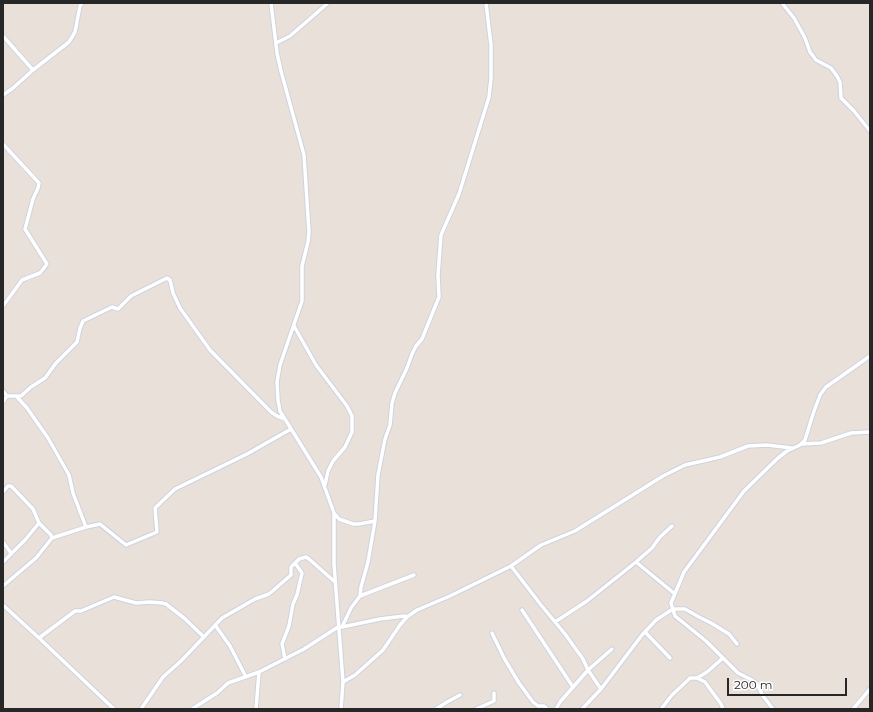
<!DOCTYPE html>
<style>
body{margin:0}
#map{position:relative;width:873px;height:712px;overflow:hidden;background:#e9e1d9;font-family:Montserrat,sans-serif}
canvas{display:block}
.frame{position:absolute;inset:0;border:4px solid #272727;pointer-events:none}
.scale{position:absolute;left:727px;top:678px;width:120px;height:18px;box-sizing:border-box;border:2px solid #272727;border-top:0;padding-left:5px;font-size:12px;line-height:14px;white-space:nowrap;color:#272727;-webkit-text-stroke:3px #fff;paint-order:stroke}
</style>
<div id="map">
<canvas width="873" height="712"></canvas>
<div class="frame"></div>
<div class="scale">200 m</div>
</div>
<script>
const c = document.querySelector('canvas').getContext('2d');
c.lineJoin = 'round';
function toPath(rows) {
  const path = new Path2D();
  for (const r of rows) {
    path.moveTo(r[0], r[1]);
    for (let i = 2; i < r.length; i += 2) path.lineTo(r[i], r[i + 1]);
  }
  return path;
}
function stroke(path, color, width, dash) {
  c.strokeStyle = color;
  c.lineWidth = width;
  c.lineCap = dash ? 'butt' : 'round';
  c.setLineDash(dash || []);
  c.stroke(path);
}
const street = toPath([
 [271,3,277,53,281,71,304,155,309,232,308,242,302,266,302,301,280,365,277,382,278,400,280,411,321,477,334,513,334,564,343,682,341,709],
 [782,3,794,18,805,38,810,52,816,60,831,68,837,76,840,82,841,98,854,111,870,131],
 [3,36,33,70],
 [276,43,290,36,328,3],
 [3,95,13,88,33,70,69,42,75,32,80,6,82,3],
 [3,144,39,183,38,188,33,199,25,229,47,264,40,273,22,280,3,306],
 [294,326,316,365,347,406,352,416,352,432,345,447,333,461,328,471,325,485],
 [3,391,7,396],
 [17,397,27,408,48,438,69,475,73,493,86,527],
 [3,402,7,396,21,396,31,387,45,378,56,363,77,342,80,328,83,321,112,307,118,309,131,296,167,278,170,280,173,293,180,308,210,350,271,412,277,416,285,419],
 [801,444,821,443,851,433,870,432],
 [3,492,8,486,11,486,15,490,33,509,39,523,51,535,52,538,36,558,3,586],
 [334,513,339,519,353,524,359,524,375,521],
 [52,538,86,527,100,524,126,545,157,532,155,508,175,489,247,454,291,429],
 [3,542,11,553],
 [3,562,25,540,39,523],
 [636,562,675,594],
 [511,566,541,605,565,634,583,659,588,670,601,689],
 [360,596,414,575],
 [3,605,39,638,114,709],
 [522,610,573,687],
 [555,622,587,601,636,562,652,548,660,537,672,526],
 [215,625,230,646,246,677],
 [342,627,380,619,404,616,407,617],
 [645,632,670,658],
 [492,633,504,658,519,683,533,702,538,706,544,706,547,709],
 [39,638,75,611,81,611,114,597,136,603,150,602,162,603,166,604,184,618,204,637],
 [285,659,282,644,289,626,293,604,297,595,302,573,295,563],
 [697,678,705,682,721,704,723,709],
 [343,682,355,675,383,650,400,625,407,617,417,610,450,596,511,566,541,545,575,531,663,476,685,465,720,457,748,446,767,445,792,448],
 [141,709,163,677,181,661,222,618,255,599,269,594,291,575,291,567,299,559,306,557,309,559,335,582],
 [192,709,217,693,228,683,259,672,304,649,338,627,342,627,351,608,360,596,361,587,368,562,375,521,378,475,385,439,390,425,392,403,395,393,407,368,412,354,416,346,422,339,439,297,438,275,441,235,459,194,489,97,491,78,491,45,486,3],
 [256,709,259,672],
 [436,709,447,702,460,695],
 [476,709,494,701,494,693],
 [556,709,560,702,588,670,612,649],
 [582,709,601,689,642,635,656,620,673,609,685,609,699,617,711,623,729,634,737,644],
 [661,709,672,695,687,681,690,678,697,678,707,672,723,658],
 [773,709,763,696,757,684,750,679,738,673,706,641,675,616,671,603,684,572,744,491,778,458,787,451,800,445,805,440,813,414,820,395,826,387,870,356],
 [853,709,870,689]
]);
stroke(street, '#ced2df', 5.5);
stroke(street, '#fff', 3.5);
</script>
